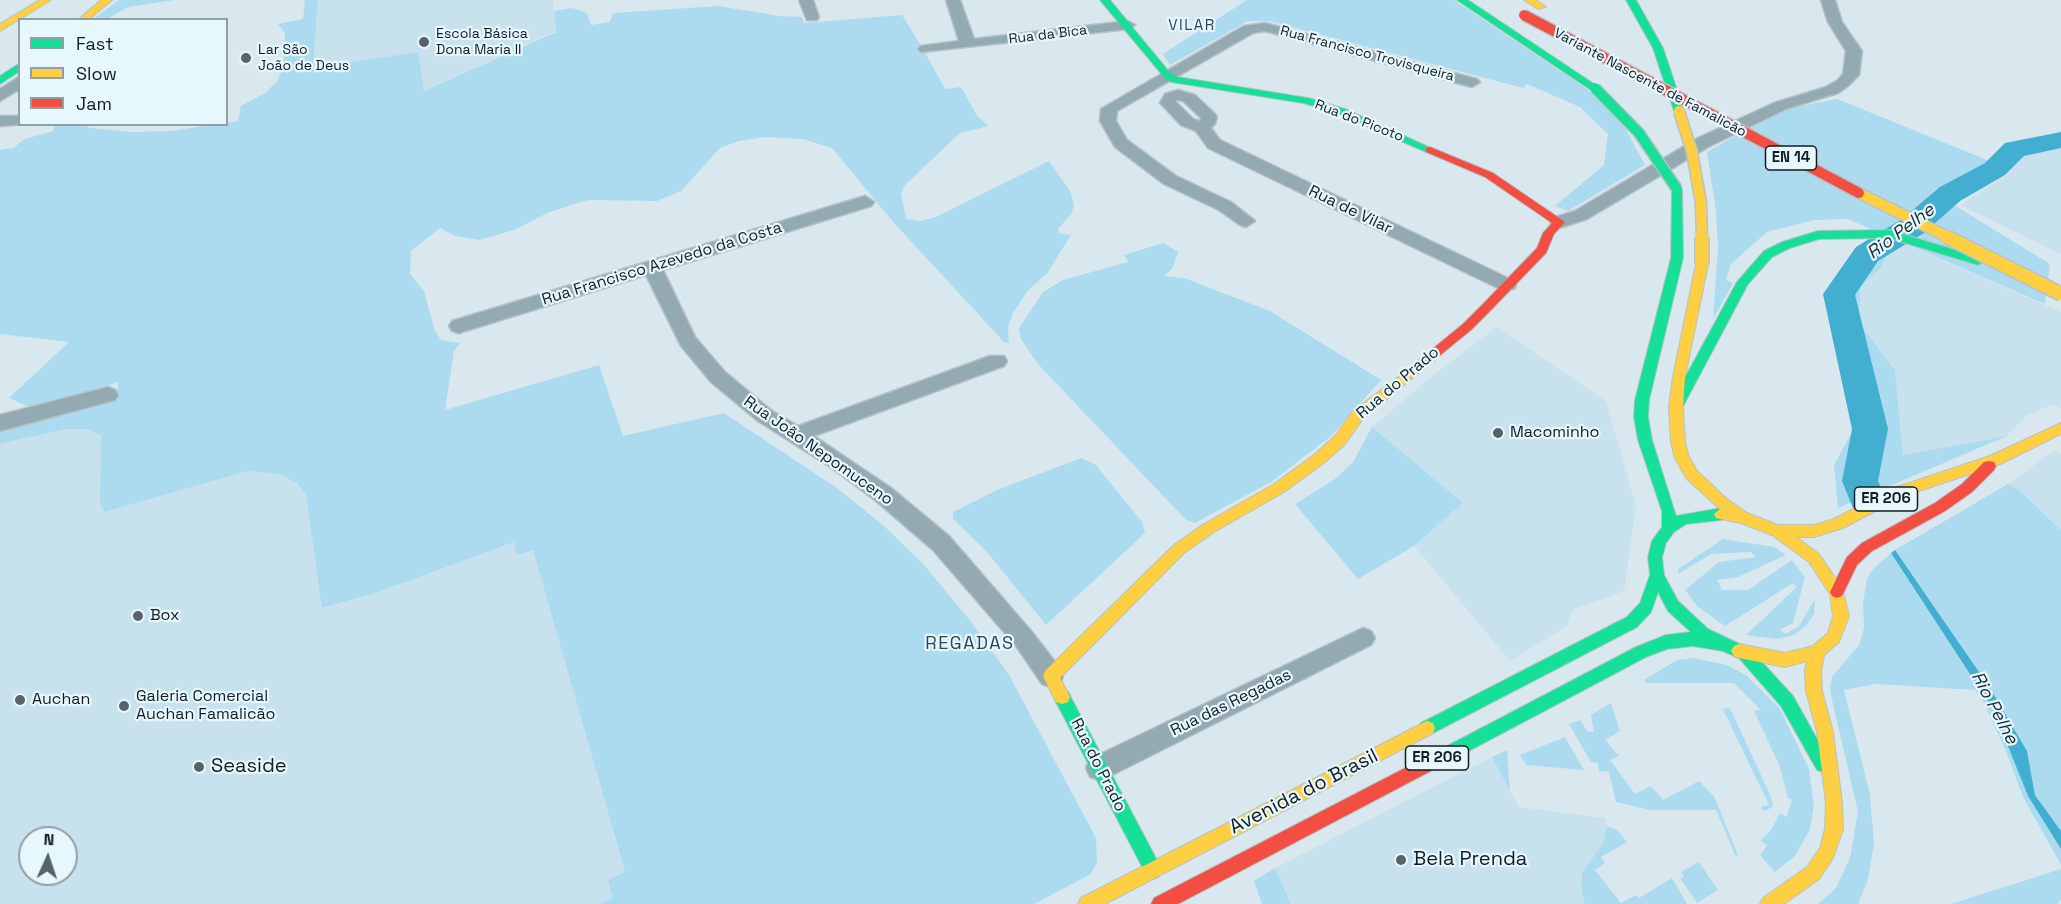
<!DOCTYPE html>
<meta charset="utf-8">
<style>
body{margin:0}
#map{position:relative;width:2061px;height:904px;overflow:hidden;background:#d9e8ef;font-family:"Space Grotesk",sans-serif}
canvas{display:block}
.legend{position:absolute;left:18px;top:18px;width:210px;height:108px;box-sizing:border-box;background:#e7f7fe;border:2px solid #929fa6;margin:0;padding:8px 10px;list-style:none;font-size:18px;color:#121c21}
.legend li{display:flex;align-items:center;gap:12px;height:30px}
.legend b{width:30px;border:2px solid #929fa6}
.north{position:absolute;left:18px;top:826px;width:60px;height:60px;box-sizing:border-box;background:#e7f7fe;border:2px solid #929fa6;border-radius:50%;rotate:3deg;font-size:16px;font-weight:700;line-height:24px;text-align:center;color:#121c21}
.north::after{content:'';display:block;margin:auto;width:21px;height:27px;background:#586369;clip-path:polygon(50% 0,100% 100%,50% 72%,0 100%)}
</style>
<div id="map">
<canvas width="2061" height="904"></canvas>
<ul class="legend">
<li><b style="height:8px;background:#16e098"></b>Fast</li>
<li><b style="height:8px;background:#ffcf43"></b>Slow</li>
<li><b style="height:8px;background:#f24e42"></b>Jam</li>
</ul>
<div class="north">N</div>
</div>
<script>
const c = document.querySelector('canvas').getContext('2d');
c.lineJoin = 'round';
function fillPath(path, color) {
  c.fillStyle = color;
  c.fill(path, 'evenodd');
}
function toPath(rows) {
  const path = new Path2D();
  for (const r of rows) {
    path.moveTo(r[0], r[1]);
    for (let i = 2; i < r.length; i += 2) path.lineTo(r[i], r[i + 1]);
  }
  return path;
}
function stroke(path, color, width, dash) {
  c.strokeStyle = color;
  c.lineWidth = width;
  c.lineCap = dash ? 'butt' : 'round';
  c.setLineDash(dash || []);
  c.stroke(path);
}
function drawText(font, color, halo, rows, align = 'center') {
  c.font = font + ' "Space Grotesk",sans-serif';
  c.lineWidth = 4.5;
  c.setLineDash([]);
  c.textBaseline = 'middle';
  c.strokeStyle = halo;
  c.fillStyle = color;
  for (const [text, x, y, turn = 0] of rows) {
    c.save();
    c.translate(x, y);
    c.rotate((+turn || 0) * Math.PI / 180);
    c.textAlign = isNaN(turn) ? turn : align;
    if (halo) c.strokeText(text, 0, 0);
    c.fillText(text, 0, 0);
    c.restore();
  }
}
fillPath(toPath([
 [318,0,553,0,556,31,423,91,418,52,313,68],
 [2061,144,2061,254,1960,205,2007,175,2031,149],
 [1894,239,2061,312,2061,409,2053,404,2026,416,2007,436,1903,455,1895,370,1858,322,1861,286,1880,269],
 [1497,327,1606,401,1636,506,1624,591,1572,610,1567,626,1510,661,1414,546,1463,503,1372,427,1427,380],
 [66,429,87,429,101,435,100,503,106,512,248,471,279,474,297,483,306,495,323,608,376,593,514,542,533,549,625,873,613,898,600,904,0,904,0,444],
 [30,838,66,838,66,874,30,874],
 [2055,450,2061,455,2061,530,2019,490,2008,484],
 [1492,757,1519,807,1605,818,1607,831,1603,843,1582,873,1581,887,1585,904,1291,904,1275,868]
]), '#c7e1ed');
fillPath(toPath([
 [119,0,174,0,128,7,107,19,92,20],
 [305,0,318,0,313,68,418,52,424,91,556,32,554,11,571,8,579,10,587,13,591,25,610,22,613,13,718,6,780,16,802,17,804,23,902,15,922,47,945,89,961,87,977,116,989,126,960,133,905,185,901,193,906,219,921,221,936,217,1049,161,1071,193,1074,206,1071,214,1058,229,1059,233,1071,235,1048,272,1027,292,1013,313,1008,327,1009,342,1005,343,894,223,832,148,803,139,765,137,739,141,720,148,681,191,657,201,588,200,549,212,514,230,480,240,455,236,440,228,411,251,410,274,424,291,435,331,441,340,460,343,454,351,445,410,599,365,623,436,724,413,837,488,884,526,924,565,968,618,1008,673,1096,838,1097,862,1091,874,1034,904,600,904,613,898,608,880,625,872,533,550,517,555,514,542,376,593,322,608,306,495,297,483,279,474,248,471,105,512,100,503,101,435,87,429,66,429,0,444,0,431,117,399,118,382,31,408,9,398,69,342,0,334,0,150,13,148,25,139,53,131,54,125,84,125,90,128,133,132,171,131,238,121,241,106,265,93,278,80,283,66,285,33,278,24,303,19],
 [1247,0,1454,0,1585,87,1621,120,1645,165,1568,211,1555,206,1604,165,1608,134,1580,107,1527,84,1523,88,1269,21,1248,21,1170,65,1163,54],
 [1837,99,2007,168,1954,205,2050,264,2045,304,1895,239,1880,269,1861,286,1858,322,1895,370,1903,455,2007,436,1838,508,1834,465,1854,428,1850,380,1835,319,1833,296,1860,247,1893,239,1848,219,1815,220,1767,232,1731,264,1726,280,1733,283,1713,319,1718,248,1716,211,1707,152,1780,110],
 [1163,243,1178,252,1172,269,1164,276,1184,278,1270,311,1381,380,1330,437,1271,482,1195,523,1186,520,1037,363,1021,339,1019,328,1043,292,1063,280,1128,262,1124,255],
 [1372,427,1463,503,1414,546,1358,579,1295,504,1335,479,1353,462],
 [1081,458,1096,465,1142,522,1145,533,1046,625,987,552,953,519,953,512,997,490],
 [2008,484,2019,490,2061,530,2061,831,2035,795,2027,751,1990,688,1895,550],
 [1723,539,1774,547,1786,555,1738,577,1717,580,1722,590,1748,590,1792,560,1805,577,1793,623,1780,630,1785,634,1799,626,1815,599,1814,614,1806,626,1794,635,1776,639,1746,635,1797,587,1793,583,1725,626,1697,606,1685,590,1719,562,1756,557,1751,552,1711,554,1678,574,1678,569],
 [1891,553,1994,711,2061,849,2061,865,2023,797,2006,751,1983,701,1975,690,1876,684,1844,690,1870,795,1874,844,1868,879,1858,904,1818,904,1836,888,1850,858,1858,812,1832,700,1830,688,1832,677,1859,645,1864,628,1863,603,1867,579,1872,570],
 [1693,658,1727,665,1746,675,1780,709,1809,769,1814,806,1810,829,1795,856,1775,872,1760,855,1767,846,1761,840,1771,830,1780,813,1786,817,1792,800,1788,798,1780,767,1754,711,1761,710,1734,683,1646,683,1644,680,1677,660],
 [1611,703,1620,731,1605,740,1619,756,1610,760,1635,794,1651,786,1663,800,1699,781,1714,796,1738,855,1735,855,1716,810,1650,810,1616,802,1609,772,1599,771,1598,763,1591,762,1569,724,1580,720,1588,732,1594,732,1591,715],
 [1730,708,1771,797,1773,807,1764,811,1761,807,1769,805,1723,709],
 [1565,737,1584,770,1526,765,1520,755],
 [1507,750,1510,791,1492,757],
 [1607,826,1618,831,1627,842,1601,857,1605,863,1595,870,1621,903,1636,895,1639,898,1672,878,1687,904,1585,904,1581,887,1582,873,1603,843],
 [1699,862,1718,890,1697,903,1680,878,1684,877,1681,872],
 [1275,868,1291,904,1262,904,1254,881],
 [2061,869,2061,899,2058,904,1951,904]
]), '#acdbf0');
fillPath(toPath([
 [1895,550,1990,688,2027,751,2035,795,2061,831,2061,849,2028,796,1994,711,1891,553]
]), '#42afd0');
fillPath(toPath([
 [2061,132,2061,148,2024,156,2005,175,1960,201,1924,233,1878,261,1855,295,1888,429,1878,481,1885,497,1879,508,1866,512,1853,508,1842,481,1852,429,1823,294,1856,247,1902,219,1940,187,1985,163,2005,143,2061,132]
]), '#42afd0');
const street = toPath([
 [799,0,813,0,819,17,817,20,807,20,799,0],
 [946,0,960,0,974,39,1128,21,1135,25,1128,29,921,52,918,49,921,46,959,41,946,0],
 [1821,0,1835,0,1842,22,1862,51,1859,75,1848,86,1838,93,1786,109,1710,146,1587,219,1559,228,1553,226,1550,222,1553,218,1575,211,1698,138,1774,103,1826,87,1838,80,1843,74,1846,51,1828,22,1821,0],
 [1265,23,1477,79,1480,82,1472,87,1265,31,1253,33,1117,111,1116,121,1127,140,1176,176,1231,202,1255,221,1246,227,1240,225,1219,210,1164,184,1115,147,1100,121,1101,109,1244,26,1265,23],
 [20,76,20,89,0,101,0,89,20,76],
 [1178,90,1195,95,1215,114,1217,117,1215,124,1211,128,1220,140,1514,281,1516,285,1514,289,1500,289,1208,148,1196,131,1181,125,1160,103,1165,94,1178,90],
 [1177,100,1183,101,1201,118,1200,121,1193,119,1176,102,1177,100],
 [0,116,20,116,20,124,25,124,0,126,0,116],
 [865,196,874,202,871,206,663,270,695,337,725,372,772,411,798,426,990,356,1004,356,1007,361,1004,366,814,436,891,488,949,536,1032,632,1060,668,1063,676,1060,684,1051,687,1042,684,1016,646,933,550,875,500,832,468,758,421,711,382,681,346,646,275,459,333,452,331,449,326,452,321,865,196],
 [108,387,115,390,118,395,115,400,0,431,0,415,108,387],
 [1363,628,1371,631,1375,638,1371,645,1108,777,1099,780,1090,777,1086,768,1090,759,1363,628]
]);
const fast = toPath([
 [1100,0,1110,0,1170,73,1178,77,1308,98,1345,109,1435,150,1434,152,1426,152,1337,113,1303,103,1171,82,1164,77,1100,0],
 [1457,0,1468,0,1600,88,1595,91,1591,90,1457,0],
 [1626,0,1636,0,1663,48,1684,111,1683,113,1679,114,1674,111,1653,48,1626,0],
 [20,63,20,71,0,84,0,76,20,63],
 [1677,186,1682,189,1683,258,1649,400,1648,417,1652,440,1676,516,1721,508,1726,510,1728,514,1726,518,1721,520,1686,524,1674,532,1666,543,1662,557,1664,575,1678,601,1708,629,1750,649,1793,696,1831,764,1829,770,1823,772,1817,770,1781,706,1739,658,1723,651,1693,646,1667,649,1646,657,1446,763,1440,766,1434,763,1432,758,1434,753,1636,647,1666,635,1691,632,1668,611,1658,592,1651,612,1637,627,1433,733,1427,735,1421,733,1419,728,1421,723,1627,617,1640,603,1650,575,1648,557,1652,541,1662,527,1662,511,1638,440,1634,417,1635,400,1671,258,1672,189,1677,186],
 [1889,230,1982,258,1984,261,1978,265,1889,238,1819,239,1790,248,1772,257,1748,284,1681,410,1671,410,1669,407,1737,282,1764,251,1782,242,1818,231,1889,230],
 [1062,690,1068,692,1159,864,1162,870,1159,876,1153,879,1147,876,1056,702,1054,697,1056,692,1062,690]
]);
const slow = toPath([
 [40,0,51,0,0,31,0,24,40,0],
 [101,0,112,0,88,20,78,20,101,0],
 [1524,0,1536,0,1546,7,1538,9,1524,0],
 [1702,260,1708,264,1685,377,1683,407,1685,442,1689,457,1697,471,1727,499,1747,513,1778,525,1814,525,1834,519,1894,488,1990,456,2061,423,2061,434,2000,464,1904,496,1843,528,1814,537,1796,537,1819,554,1842,588,1849,616,1839,642,1824,655,1821,671,1822,691,1833,732,1842,803,1843,829,1833,858,1819,879,1784,904,1760,904,1763,898,1807,867,1820,848,1825,829,1826,803,1817,732,1806,691,1805,671,1807,661,1785,667,1739,658,1734,656,1731,651,1734,646,1739,644,1785,653,1813,646,1828,633,1833,616,1830,594,1809,562,1772,535,1741,523,1716,518,1714,514,1720,509,1687,479,1675,458,1671,442,1669,407,1673,377,1696,264,1702,260],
 [1413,366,1419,371,1417,374,1362,420,1345,444,1324,463,1284,492,1214,532,1184,553,1060,678,1070,697,1068,702,1062,704,1056,702,1043,676,1045,671,1174,545,1204,524,1274,484,1314,455,1335,436,1352,412,1413,366],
 [1427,721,1433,723,1435,728,1433,733,1105,904,1078,904,1081,898,1427,721]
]);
const jam = toPath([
 [1430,147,1493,173,1565,222,1554,234,1546,253,1492,309,1471,330,1417,374,1413,376,1407,371,1409,368,1463,324,1484,303,1537,248,1543,233,1552,223,1485,177,1426,152,1426,148,1430,147],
 [1989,461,1994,462,1996,466,1994,470,1972,492,1945,511,1872,551,1857,565,1842,596,1837,598,1832,596,1830,592,1847,557,1862,543,1935,503,1962,484,1984,462,1989,461],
 [1440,750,1446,753,1448,758,1446,763,1178,904,1151,904,1154,898,1440,750]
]);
stroke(street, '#b7c2c8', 3);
stroke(fast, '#b7c2c8', 2);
stroke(slow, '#b7c2c8', 2);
stroke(jam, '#b7c2c8', 2);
fillPath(street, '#94aab3');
fillPath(fast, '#16e098');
fillPath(slow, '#ffcf43');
fillPath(jam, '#f24e42');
const fastBridge = toPath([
 [1595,88,1639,133,1677,189]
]);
const slowBridgeFar1 = toPath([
 [1679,111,1692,152,1701,203,1702,238],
 [1859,193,1950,238]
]);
const slowBridge = toPath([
 [1702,237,1702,264],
 [1947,237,2061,294]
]);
const jamBridge = toPath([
 [1524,15,1859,193]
]);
stroke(fastBridge, '#b7c2c8', 13, []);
stroke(slowBridgeFar1, '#b7c2c8', 13, []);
stroke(slowBridge, '#b7c2c8', 16, []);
stroke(jamBridge, '#b7c2c8', 13, []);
stroke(fastBridge, '#16e098', 10);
stroke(slowBridgeFar1, '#ffcf43', 10);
stroke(slowBridge, '#ffcf43', 13);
stroke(jamBridge, '#f24e42', 10);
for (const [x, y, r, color] of [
 [424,42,6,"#586369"],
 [246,58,6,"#586369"],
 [1498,433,6,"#586369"],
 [138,616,6,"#586369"],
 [20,700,6,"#586369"],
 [124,706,6,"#586369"],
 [199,767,6,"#586369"],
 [1401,860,6,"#586369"]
]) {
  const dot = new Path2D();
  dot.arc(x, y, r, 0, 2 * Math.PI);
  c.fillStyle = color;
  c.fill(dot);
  stroke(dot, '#e7f7fe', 2);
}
drawText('14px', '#121c21', '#e7f7fe', [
 ["Escola Básica",436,34],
 ["Dona Maria II",436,50],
 ["Lar São",258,50],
 ["João de Deus",258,66]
], 'left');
drawText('14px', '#121c21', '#e7f7fe', [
 ["Rua da Bica",1048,35,-7],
 ["Rua Francisco Trovisqueira",1367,54,15],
 ["Variante Nascente de Famalicão",1650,83,28],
 ["Rua do Picoto",1359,121,21]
]);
c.letterSpacing = '1.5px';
drawText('15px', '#2f4650', '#e7f7fe', [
 ["VILAR",1192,26]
]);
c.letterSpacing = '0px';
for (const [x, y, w] of [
 [1791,158,51],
 [1886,499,63],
 [1437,758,63]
]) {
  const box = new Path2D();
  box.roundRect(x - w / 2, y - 12, w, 24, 4.5);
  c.fillStyle = '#e7f7fe';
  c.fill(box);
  stroke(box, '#121c21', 1.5);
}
drawText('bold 15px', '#121c21', null, [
 ["EN 14",1791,158],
 ["ER 206",1886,499],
 ["ER 206",1437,758]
]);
drawText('16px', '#121c21', '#e7f7fe', [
 ["Rua de Vilar",1350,210,26],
 ["Rua Francisco Azevedo da Costa",662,264,-17],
 ["Rua do Prado",1398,383,-40],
 ["Rua João Nepomuceno",818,451,35],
 ["Rua das Regadas",1231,703,-26],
 ["Rua do Prado",1098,765,63]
]);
drawText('16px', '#121c21', '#e7f7fe', [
 ["Macominho",1510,433],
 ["Box",150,616],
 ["Galeria Comercial",136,697],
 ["Auchan Famalicão",136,715],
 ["Auchan",32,700]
], 'left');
drawText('italic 18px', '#182c35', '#e7f7fe', [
 ["Rio Pelhe",1901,232,-37],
 ["Rio Pelhe",1994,708,62]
]);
c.letterSpacing = '1.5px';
drawText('18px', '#2f4650', '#e7f7fe', [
 ["REGADAS",970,644]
]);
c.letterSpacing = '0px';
drawText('20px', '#121c21', '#e7f7fe', [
 ["Seaside",211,767],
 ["Bela Prenda",1413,860]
], 'left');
drawText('20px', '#121c21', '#e7f7fe', [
 ["Avenida do Brasil",1304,792,-27]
]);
</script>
